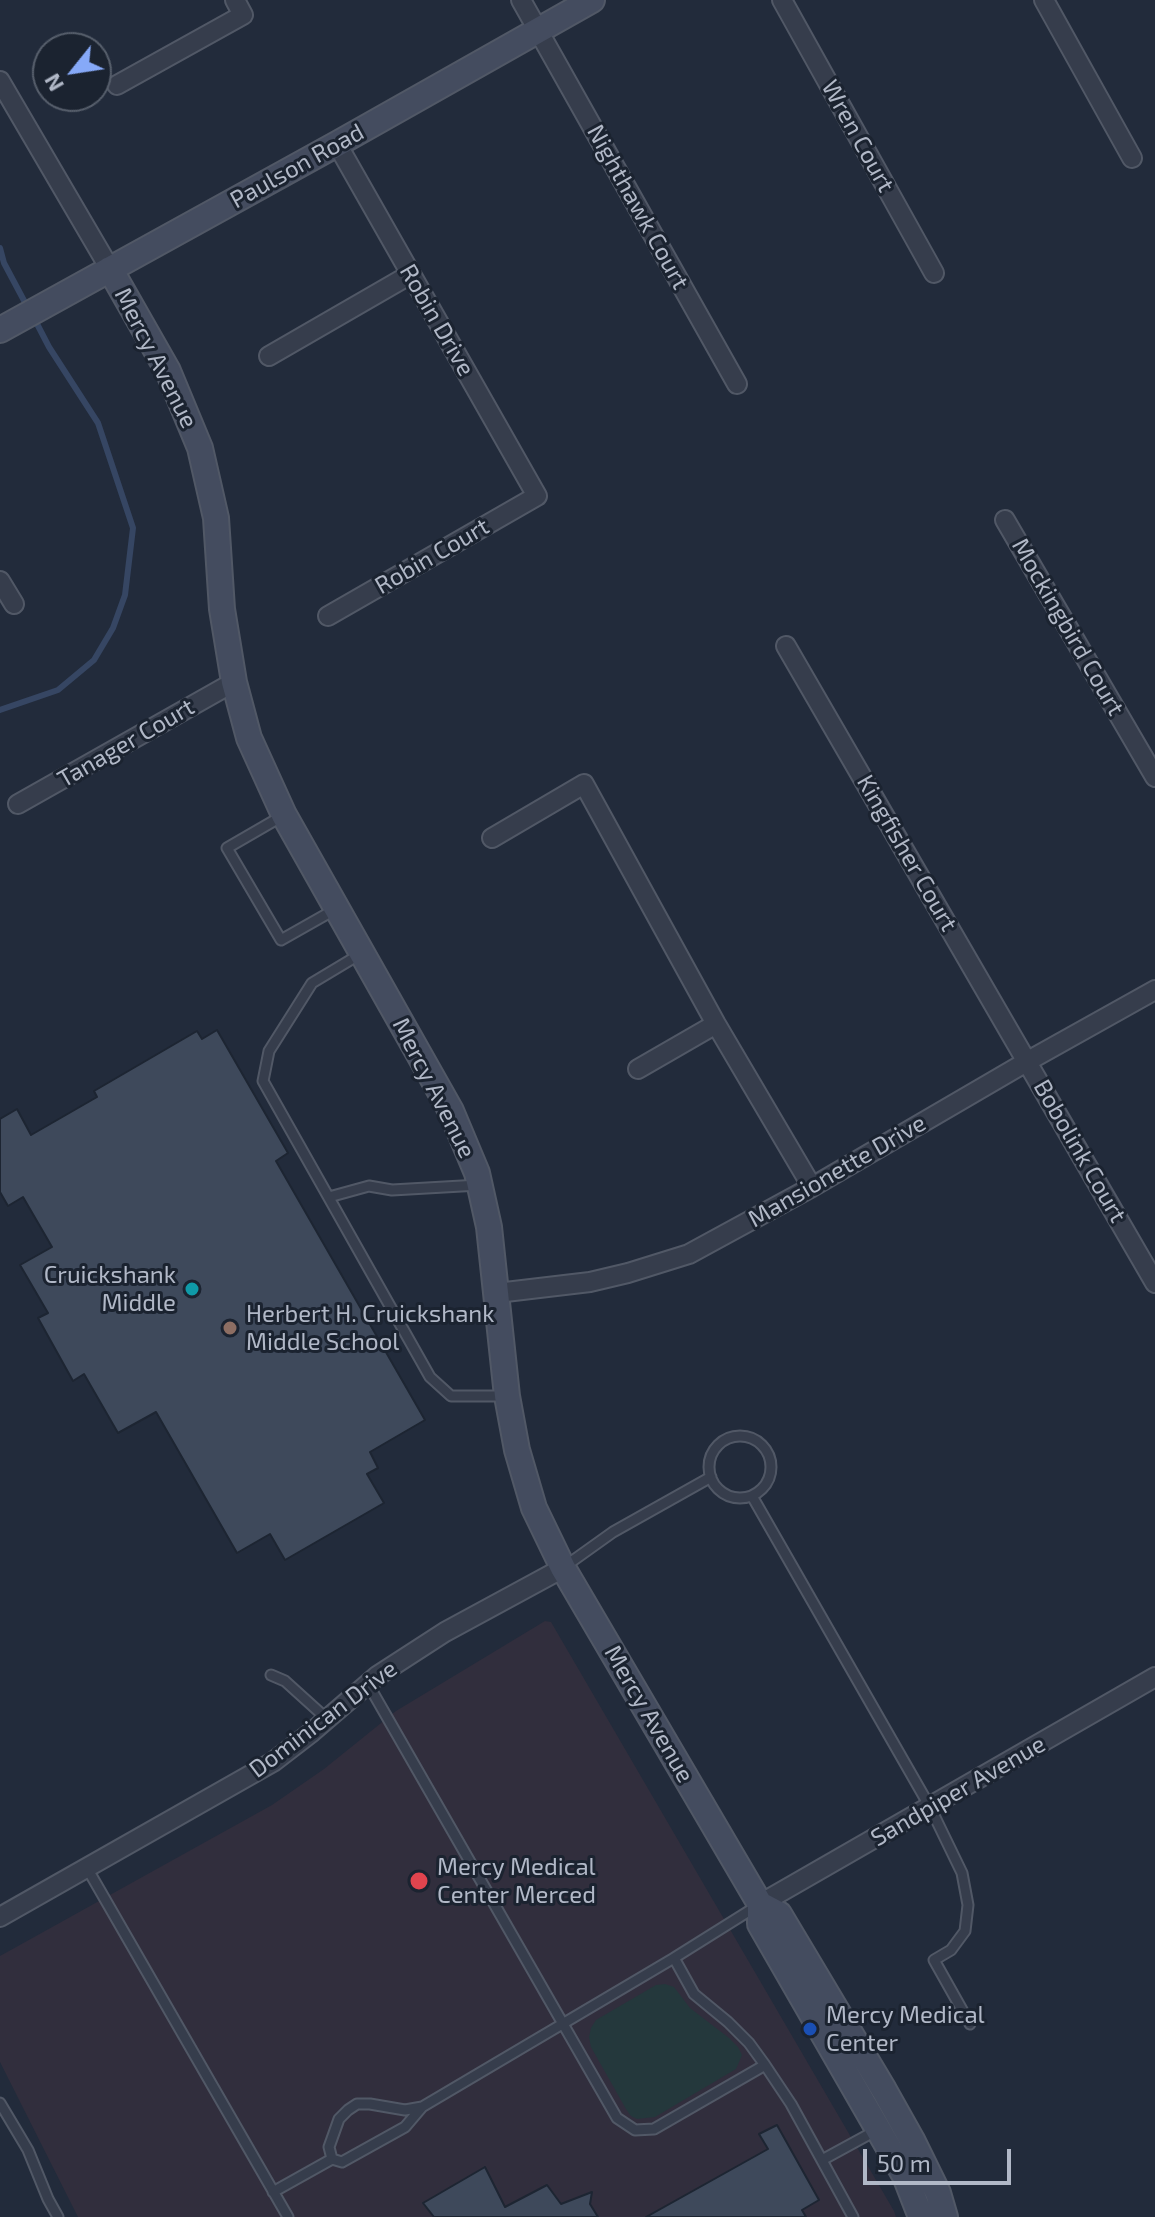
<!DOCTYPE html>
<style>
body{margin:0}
#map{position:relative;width:1155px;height:2217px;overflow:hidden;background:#222b3b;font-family:"Exo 2",sans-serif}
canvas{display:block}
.north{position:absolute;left:32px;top:32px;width:80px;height:80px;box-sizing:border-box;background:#1b2330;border:2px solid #575f6c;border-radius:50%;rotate:240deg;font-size:22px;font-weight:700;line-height:32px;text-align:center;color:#b1b8c7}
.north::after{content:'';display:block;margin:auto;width:28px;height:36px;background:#86a9f8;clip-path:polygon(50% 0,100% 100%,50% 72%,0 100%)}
.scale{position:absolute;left:863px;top:2149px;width:148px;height:36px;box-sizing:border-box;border:4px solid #b1b8c7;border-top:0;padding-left:10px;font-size:24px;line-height:28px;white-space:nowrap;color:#b1b8c7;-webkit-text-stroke:6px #1b2330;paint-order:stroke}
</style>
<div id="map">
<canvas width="1155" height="2217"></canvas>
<div class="north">N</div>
<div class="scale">50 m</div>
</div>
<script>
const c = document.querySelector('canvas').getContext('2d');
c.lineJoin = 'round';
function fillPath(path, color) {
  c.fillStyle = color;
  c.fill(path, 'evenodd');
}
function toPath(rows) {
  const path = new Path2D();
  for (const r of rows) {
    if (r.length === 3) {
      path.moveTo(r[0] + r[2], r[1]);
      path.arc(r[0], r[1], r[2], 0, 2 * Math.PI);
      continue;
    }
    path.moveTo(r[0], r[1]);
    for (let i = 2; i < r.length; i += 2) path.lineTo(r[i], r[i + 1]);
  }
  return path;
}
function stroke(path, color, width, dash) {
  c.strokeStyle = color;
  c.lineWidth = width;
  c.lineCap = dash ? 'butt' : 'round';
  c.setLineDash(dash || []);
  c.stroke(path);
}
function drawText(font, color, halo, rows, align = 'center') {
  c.font = font + ' "Exo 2",sans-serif';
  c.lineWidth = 6;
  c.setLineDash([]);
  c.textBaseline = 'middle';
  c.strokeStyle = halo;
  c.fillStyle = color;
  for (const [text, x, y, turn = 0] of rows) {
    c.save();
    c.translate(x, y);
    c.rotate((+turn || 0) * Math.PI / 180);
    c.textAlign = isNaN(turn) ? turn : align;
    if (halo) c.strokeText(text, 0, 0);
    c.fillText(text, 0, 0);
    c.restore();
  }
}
fillPath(toPath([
 [545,1621,551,1622,894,2211,896,2217,78,2217,0,2062,0,1956,272,1805,324,1769,396,1711]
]), '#312e3d');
fillPath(toPath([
 [665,1984,674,1987,690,2008,729,2038,738,2047,742,2055,736,2069,655,2117,637,2119,631,2116,626,2109,591,2047,589,2037,591,2028,596,2020,656,1985]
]), '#24383c');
stroke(toPath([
 [0,248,4,263,29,310],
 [0,710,58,690,94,660,113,628,125,595,133,528,98,423,49,347,35,320]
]), '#364663', 6);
const building = toPath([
 [217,1030,288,1153,276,1161,425,1420,370,1452,378,1468,367,1474,384,1503,285,1560,270,1534,237,1553,156,1412,118,1433,84,1374,73,1381,38,1318,48,1313,20,1265,52,1247,23,1197,8,1206,0,1192,0,1119,17,1109,31,1135,97,1097,94,1091,197,1031,202,1039,217,1030],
 [777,2125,819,2200,802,2210,806,2217,646,2217,768,2149,759,2134,777,2125],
 [485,2167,505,2207,547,2185,561,2204,592,2192,590,2204,598,2217,434,2217,423,2203,485,2167]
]);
fillPath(building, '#3e495b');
stroke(building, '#1d2532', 2);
const lane = toPath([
 [284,815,227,848,281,940,334,910],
 [362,953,312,983,269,1051,263,1081,430,1377,451,1396,507,1396],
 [329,1197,369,1186,392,1190,479,1185],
 [740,1467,31],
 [752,1496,930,1807,962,1873,968,1905,965,1931,951,1950,934,1960,970,2024],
 [564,1567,613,1532,711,1477],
 [271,1675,285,1681,327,1719],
 [368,1684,617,2118,635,2130,654,2129,765,2065],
 [87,1868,288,2217],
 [674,1958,694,1994,728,2022,749,2043,765,2065,791,2104,853,2217],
 [0,2103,28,2150,48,2199,58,2217],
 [422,2107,405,2110,370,2104,357,2104,348,2110,339,2119,329,2147,332,2159,342,2162,405,2127,422,2107,674,1958,757,1906],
 [822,2160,877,2130],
 [273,2192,332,2159]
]);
const street = toPath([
 [521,0,737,384],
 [782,0,934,273],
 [1044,0,1132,158],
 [0,81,110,269],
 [117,85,243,15,235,0],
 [269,356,411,274],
 [1005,520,1155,777],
 [0,581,14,604],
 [328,616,537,496,337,144],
 [786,646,1155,1283],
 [18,804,234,682],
 [492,838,584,784,716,1024,812,1187],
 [638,1069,716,1024],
 [497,1293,590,1282,628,1273,689,1254,812,1187,1028,1061,1155,990],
 [760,1904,1155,1677],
 [0,1917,273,1762,312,1732,377,1676,445,1632,563,1568]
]);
const secondary = toPath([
 [110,269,168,371,200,448,216,518,222,609,234,682,249,738,284,815,451,1111,477,1173,489,1227,507,1396,517,1450,534,1508,563,1568,760,1904,760,1924,905,2176,921,2217],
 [0,330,337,144,592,0],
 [760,1904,779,1914,884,2090,912,2140,938,2193,945,2217]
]);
stroke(lane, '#515866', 13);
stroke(street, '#515866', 22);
stroke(secondary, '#515866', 28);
stroke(lane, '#363d4c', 9);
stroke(street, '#363d4c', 18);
stroke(secondary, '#444c5f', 24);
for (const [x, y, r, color] of [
 [192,1289,8,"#0f9aa8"],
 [230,1328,8,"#8d6e63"],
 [419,1881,10,"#e0444e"],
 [810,2029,8,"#1a4fb4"]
]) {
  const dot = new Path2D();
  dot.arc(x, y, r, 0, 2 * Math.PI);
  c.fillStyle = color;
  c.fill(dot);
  stroke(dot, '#1b2330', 3);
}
drawText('24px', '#b1b8c7', '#1b2330', [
 ["Wren Court",858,136,61],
 ["Paulson Road",297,166,-29],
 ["Nighthawk Court",638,207,61],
 ["Robin Drive",437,320,60],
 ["Mercy Avenue",156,358,63],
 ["Robin Court",432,556,-30],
 ["Mockingbird Court",1068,627,60],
 ["Tanager Court",126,743,-30],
 ["Kingfisher Court",907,853,60],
 ["Mercy Avenue",434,1088,63],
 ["Bobolink Court",1080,1151,60],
 ["Mansionette Drive",837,1171,-30],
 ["Mercy Avenue",649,1714,60],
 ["Dominican Drive",323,1719,-37],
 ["Sandpiper Avenue",958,1791,-30]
]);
drawText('24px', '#b1b8c7', '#1b2330', [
 ["Cruickshank",176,1275,"right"],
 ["Middle",176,1303,"right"],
 ["Herbert H. Cruickshank",246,1314],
 ["Middle School",246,1342],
 ["Mercy Medical",437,1867],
 ["Center Merced",437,1895],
 ["Mercy Medical",826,2015],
 ["Center",826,2043]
], 'left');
</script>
